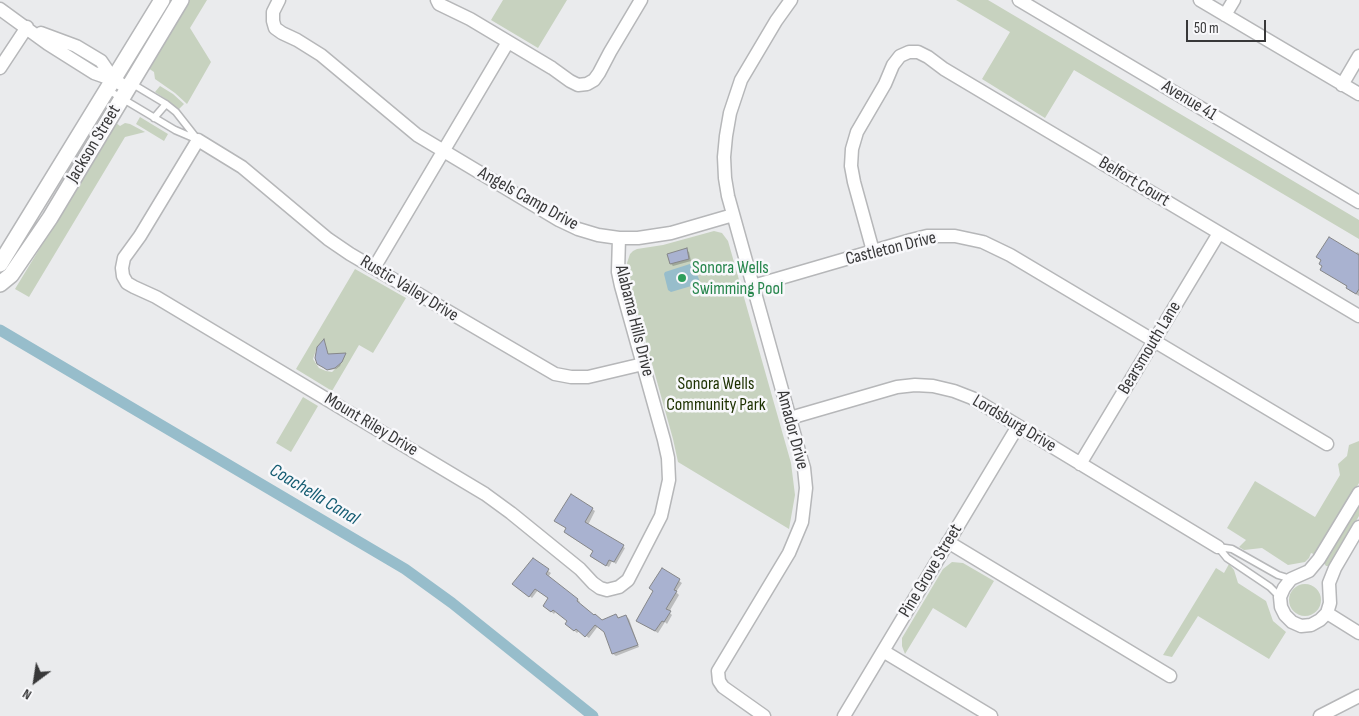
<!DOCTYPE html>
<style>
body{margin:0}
#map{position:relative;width:1359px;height:716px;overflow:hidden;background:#eaebed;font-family:"Sofia Sans Condensed",sans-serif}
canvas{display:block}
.north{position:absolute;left:10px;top:656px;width:50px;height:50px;-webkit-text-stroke:4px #f8f8fb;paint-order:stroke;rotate:211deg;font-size:14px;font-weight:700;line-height:20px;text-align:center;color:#383839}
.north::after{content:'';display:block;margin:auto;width:18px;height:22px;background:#383839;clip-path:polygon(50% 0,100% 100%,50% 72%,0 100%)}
.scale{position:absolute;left:1186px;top:20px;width:80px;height:22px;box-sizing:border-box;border:2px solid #383839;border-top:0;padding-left:6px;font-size:15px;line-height:18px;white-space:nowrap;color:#383839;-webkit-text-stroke:4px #f8f8fb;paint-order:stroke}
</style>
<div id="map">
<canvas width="1359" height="716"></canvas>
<div class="north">N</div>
<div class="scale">50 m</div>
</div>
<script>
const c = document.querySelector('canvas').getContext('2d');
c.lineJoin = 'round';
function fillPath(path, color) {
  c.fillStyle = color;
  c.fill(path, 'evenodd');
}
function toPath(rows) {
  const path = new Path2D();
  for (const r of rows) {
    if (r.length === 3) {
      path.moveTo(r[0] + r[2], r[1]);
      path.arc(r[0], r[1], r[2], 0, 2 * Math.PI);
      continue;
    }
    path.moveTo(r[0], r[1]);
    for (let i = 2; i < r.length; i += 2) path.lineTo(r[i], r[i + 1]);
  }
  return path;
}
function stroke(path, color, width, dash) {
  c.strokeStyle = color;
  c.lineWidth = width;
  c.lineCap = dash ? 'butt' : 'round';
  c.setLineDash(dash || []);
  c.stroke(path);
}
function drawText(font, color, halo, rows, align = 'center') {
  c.font = font + ' "Sofia Sans Condensed",sans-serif';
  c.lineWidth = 5;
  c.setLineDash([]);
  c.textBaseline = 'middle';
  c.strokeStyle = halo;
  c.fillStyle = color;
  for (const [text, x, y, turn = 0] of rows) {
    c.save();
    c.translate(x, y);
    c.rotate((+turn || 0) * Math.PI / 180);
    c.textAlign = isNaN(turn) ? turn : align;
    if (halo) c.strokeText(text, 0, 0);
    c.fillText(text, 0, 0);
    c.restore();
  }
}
fillPath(toPath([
 [189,0,207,0,190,28,211,62,187,104,175,93,155,79,154,72,148,68],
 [503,0,567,0,538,48,491,20],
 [956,0,988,0,1359,220,1359,239,1074,70,1045,118,982,79,1010,32],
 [160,86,173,94,184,104,178,110,167,100,155,92],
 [140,117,168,134,164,141,136,124],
 [116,123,120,126,125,123,130,124,145,132,125,137,29,297,15,289],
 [714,231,722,233,728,241,791,463,795,495,789,529,678,462,673,439,632,292,627,263,630,254,633,251,637,249,663,245],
 [355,269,406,298,373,353,359,345,332,391,296,369],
 [324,341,329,362,343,358,339,365,332,372,326,371,319,368,313,359,317,347],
 [303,397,318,406,291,452,276,443],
 [1359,441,1359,483,1316,555,1311,553,1309,558,1305,562,1288,565,1262,548,1244,550,1239,547,1246,540,1227,528,1255,481,1315,517,1340,475,1338,464,1347,456,1349,445],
 [1359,505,1359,516,1329,566,1326,566,1324,563],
 [952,562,963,563,994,581,966,628,933,608,905,654,902,646,902,638,943,569],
 [1229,564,1234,570,1238,583,1266,601,1273,621,1286,632,1269,659,1198,616,1172,657,1163,655,1216,568,1224,573],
 [1305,600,16]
]), '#c7d2bf');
fillPath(toPath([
 [693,263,695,265,697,274,700,282,698,284,671,292,668,290,664,274,665,272]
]), '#97bdcb');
fillPath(toPath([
 [686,250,689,252,691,261,673,266,671,264],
 [1357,252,1359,253,1359,296,1350,291,1347,288,1348,287,1324,272,1321,270,1323,266,1322,261,1318,257,1355,254],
 [345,354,340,366,336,369,329,370,320,364,328,355],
 [592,509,595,511,588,525,625,548,616,564,612,561,609,567,594,559,592,556,595,552,568,535,565,532,567,529,556,521],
 [533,560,551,573,548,577,578,600,580,602,579,604,602,621,616,616,619,619,626,616,629,619,639,647,616,656,613,654,605,632,598,626,589,638,579,631,577,633,569,626,568,621,556,611,554,614,547,608,549,599,538,590,532,598,517,586],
 [663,570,682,583,676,592,679,595,669,612,672,615,667,624,665,622,658,633,640,623]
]), '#0003');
stroke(toPath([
 [0,330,405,569,452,603,593,716]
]), '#97bdcb', 11);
const building = toPath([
 [1329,237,1359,255,1359,289,1356,294,1346,288,1347,286,1320,270,1322,266,1319,264,1321,260,1316,257,1329,237],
 [687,248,689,259,670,264,667,254,687,248],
 [324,339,328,354,346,353,342,362,335,368,327,370,324,368,317,364,315,358,317,347,324,339],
 [571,494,593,508,585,522,624,545,614,562,609,560,606,566,590,556,593,551,564,532,566,528,554,521,571,494],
 [533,558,549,569,546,574,578,599,577,601,594,615,595,614,602,620,616,614,618,618,626,615,638,645,612,654,604,632,595,625,585,637,576,629,574,631,565,624,567,621,553,610,551,612,543,606,548,598,535,589,529,597,512,584,533,558],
 [662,568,680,579,674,590,677,591,666,609,671,611,664,622,662,621,655,631,636,621,653,591,649,588,662,568]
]);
fillPath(building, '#a9b2d0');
stroke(building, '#868789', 1);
const service = toPath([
 [131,83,166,104,176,112,198,140],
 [108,90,175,130,196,139],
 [154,118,166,104],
 [1218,547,1232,549,1278,575,1291,579],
 [1218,547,1227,558,1270,587,1280,597]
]);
const minor = toPath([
 [279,0,273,12,273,21,275,28,282,33,297,40,321,55,417,135,559,220,578,229,598,235,619,238,638,238,671,233,733,215],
 [437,0,439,4,470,19,552,68,570,81,578,85,587,84,594,80,599,73,610,52,641,0],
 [1019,0,1359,202],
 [1200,0,1359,94],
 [0,9,48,44,94,73,114,80,128,88],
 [1225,15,1234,0],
 [41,33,76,46,101,61,114,80],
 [0,68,27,27],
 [1342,85,1359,56],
 [619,238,618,272,621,286,664,440,668,458,669,480,661,516,628,580,619,587,607,590,600,588,593,583,580,569,511,513,485,494,156,297,134,287,127,283,123,276,122,268,124,258,140,236,198,140,242,167,328,239,350,254,555,374,571,377,588,377,643,364],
 [873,251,854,182,851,166,852,149,857,132,885,84,893,65,900,56,909,52,918,52,928,57,944,69,1359,316],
 [374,268,508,42],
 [753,286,911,240,927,236,955,236,983,242,1010,255,1327,444],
 [790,418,897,387,915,385,933,386,954,391,972,398,1218,547],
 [1080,464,1219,233],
 [1359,493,1319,559,1309,571,1291,579,1284,588,1280,597,1281,607,1285,615,1292,622,1301,626,1311,625,1320,620,1327,613,1330,603,1329,583,1335,568,1359,527],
 [948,542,1170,676],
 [1327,613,1359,633],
 [883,651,991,716],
 [764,716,723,687,719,681,718,671,789,553,802,522,806,488,804,468,799,451,728,196,725,178,724,157,726,136,730,113,741,80,776,21,791,0],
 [844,716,1018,426],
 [1320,716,1359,696]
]);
const tertiary = toPath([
 [0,264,162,0],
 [0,284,11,275,50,218,181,0]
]);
stroke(service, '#b6b7b9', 9);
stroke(minor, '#b6b7b9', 15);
stroke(tertiary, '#b6b7b9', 18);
stroke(service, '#fff', 6);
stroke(minor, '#fff', 12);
stroke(tertiary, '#fff', 15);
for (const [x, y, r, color] of [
 [682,278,5,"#2e9e5b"]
]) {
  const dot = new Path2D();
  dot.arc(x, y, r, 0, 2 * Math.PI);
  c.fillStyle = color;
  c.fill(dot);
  stroke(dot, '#f8f8fb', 2);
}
drawText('18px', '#383839', '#f8f8fb', [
 ["Avenue 41",1189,101,31],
 ["Jackson Street",94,144,-59],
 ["Belfort Court",1134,182,31],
 ["Angels Camp Drive",528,199,29],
 ["Castleton Drive",891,249,-14],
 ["Rustic Valley Drive",409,289,31],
 ["Alabama Hills Drive",634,321,76],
 ["Bearsmouth Lane",1150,348,-59],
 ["Lordsburg Drive",1014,424,31],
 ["Mount Riley Drive",371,425,31],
 ["Amador Drive",792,430,75],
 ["Pine Grove Street",931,571,-59]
]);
drawText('18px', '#27864d', '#f8f8fb', [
 ["Sonora Wells",692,268],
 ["Swimming Pool",692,289]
], 'left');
drawText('18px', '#1d3101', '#f8f8fb', [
 ["Sonora Wells",716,384],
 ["Community Park",716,405]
]);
drawText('italic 19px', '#145c72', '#f8f8fb', [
 ["Coachella Canal",314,495,31]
]);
</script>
